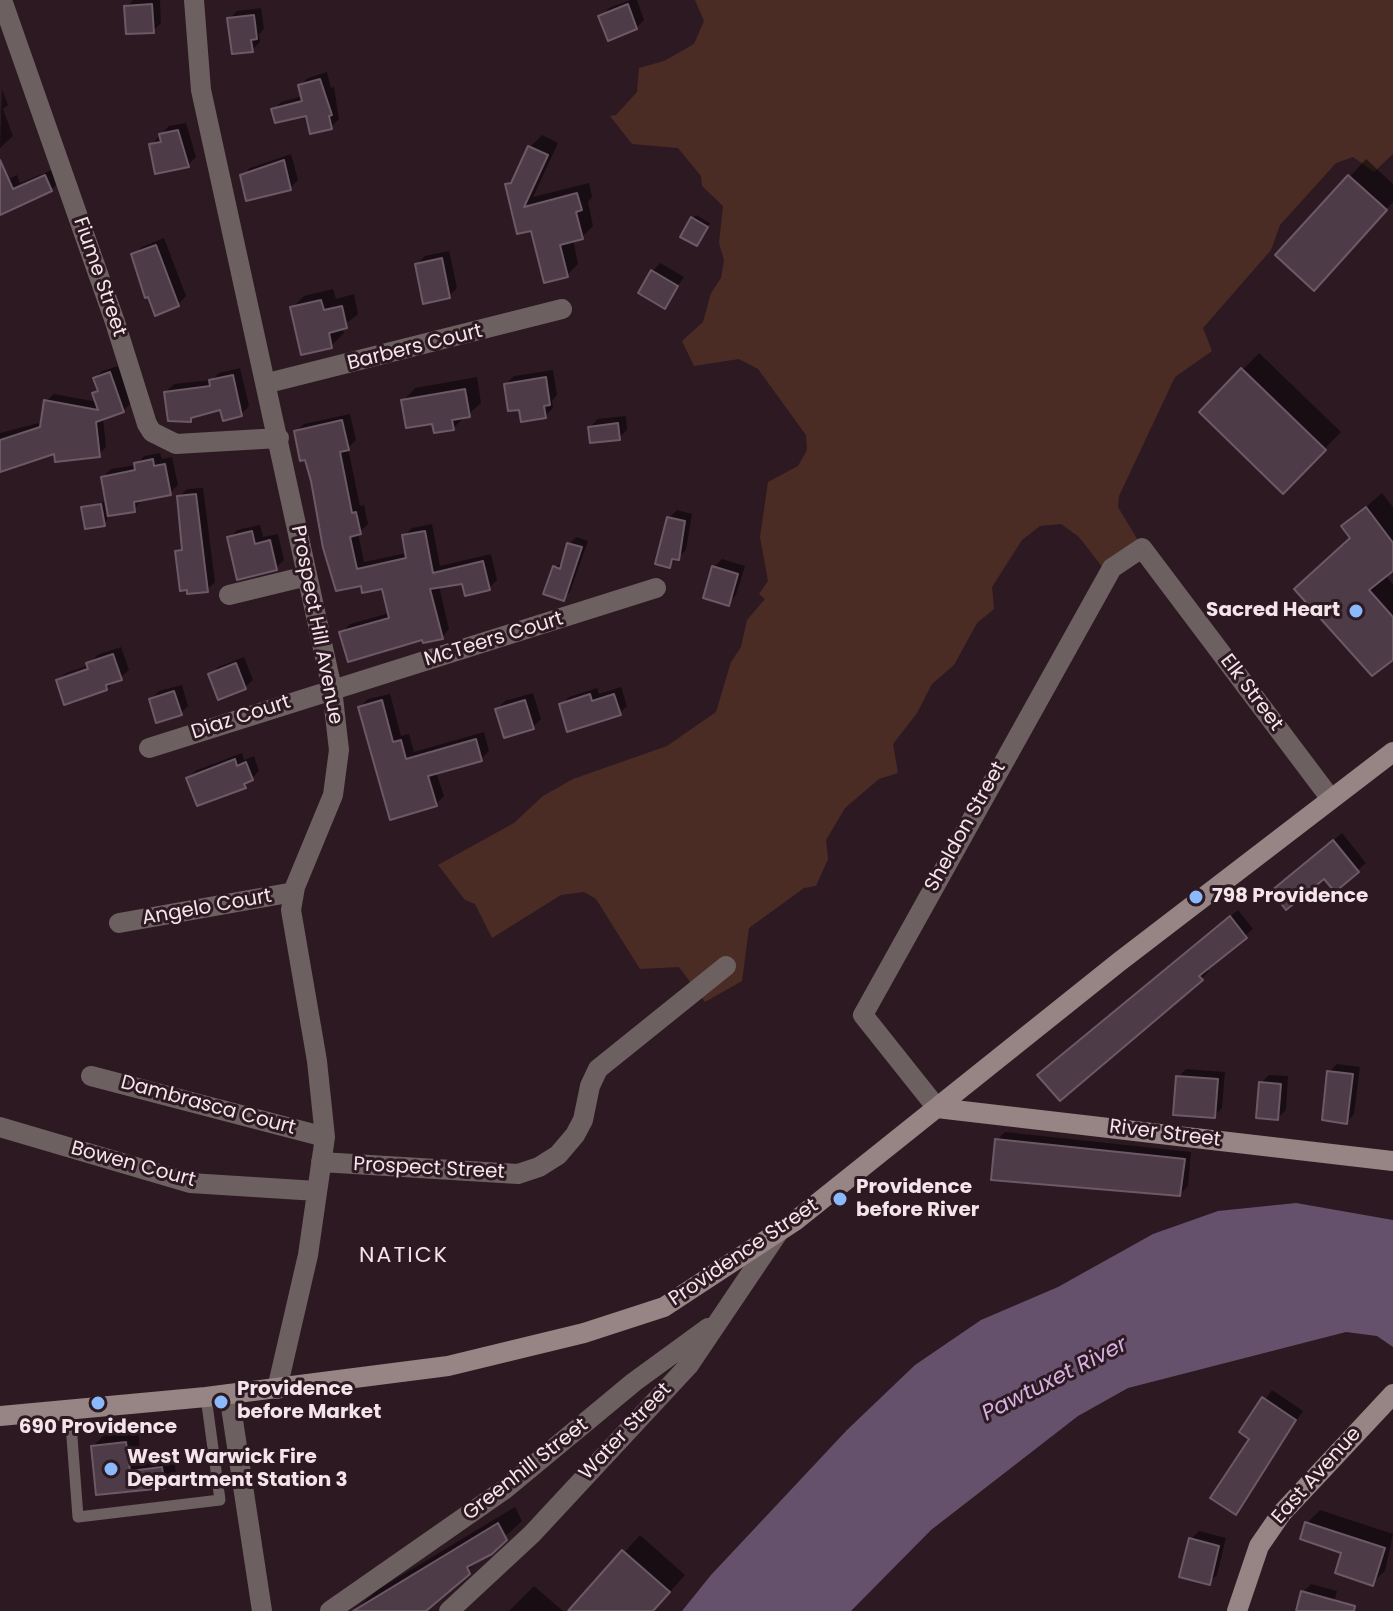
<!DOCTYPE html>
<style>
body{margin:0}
canvas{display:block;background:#2d1921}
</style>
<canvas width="1393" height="1611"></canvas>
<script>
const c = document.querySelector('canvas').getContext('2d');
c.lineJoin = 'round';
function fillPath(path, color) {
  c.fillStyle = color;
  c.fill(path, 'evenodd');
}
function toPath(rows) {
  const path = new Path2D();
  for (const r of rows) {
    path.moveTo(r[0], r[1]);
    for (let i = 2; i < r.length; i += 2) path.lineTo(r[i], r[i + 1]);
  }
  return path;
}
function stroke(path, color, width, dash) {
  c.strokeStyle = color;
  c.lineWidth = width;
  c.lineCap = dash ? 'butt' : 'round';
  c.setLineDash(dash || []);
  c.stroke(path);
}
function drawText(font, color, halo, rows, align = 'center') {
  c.font = font + ' Poppins,sans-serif';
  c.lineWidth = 6;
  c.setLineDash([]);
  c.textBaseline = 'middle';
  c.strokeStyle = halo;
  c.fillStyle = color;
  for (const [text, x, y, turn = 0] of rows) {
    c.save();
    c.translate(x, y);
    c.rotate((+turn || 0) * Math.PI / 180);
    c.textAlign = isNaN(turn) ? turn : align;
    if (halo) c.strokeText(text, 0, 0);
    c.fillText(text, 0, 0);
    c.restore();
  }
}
fillPath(toPath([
 [695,0,1393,0,1393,154,1374,172,1353,157,1336,163,1280,225,1271,250,1203,328,1212,351,1175,377,1119,496,1118,507,1139,542,1107,573,1079,537,1061,524,1040,526,1022,540,992,587,994,609,977,623,954,665,932,684,917,713,893,744,898,773,879,779,845,808,826,840,828,859,816,886,804,888,749,928,742,981,705,1002,679,967,640,969,596,899,584,892,561,895,492,938,475,904,465,900,438,865,514,823,543,796,573,779,667,746,716,712,731,662,741,647,747,620,765,599,759,594,768,581,760,537,768,482,798,466,807,450,806,435,758,369,739,359,694,366,682,341,703,322,711,293,721,278,724,260,719,243,723,206,702,186,701,176,678,148,632,144,610,116,616,115,637,92,639,68,664,61,694,44,704,21]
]), '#4b2c24');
fillPath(toPath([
 [1296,1203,1393,1220,1393,1347,1377,1336,1346,1332,1128,1388,1078,1416,931,1530,851,1611,682,1611,711,1575,847,1430,915,1365,981,1320,1058,1287,1153,1234,1218,1211]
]), '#65516c');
fillPath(toPath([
 [133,0,160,0,161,23,153,31,126,7],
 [630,0,637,0,644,20,636,28,601,16,609,8],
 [261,8,264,29,259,34,260,42,252,50,229,19,237,11],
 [327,72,331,88,334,87,339,119,331,127,307,114,273,110,281,102,303,96,300,85,308,78],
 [2,89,8,105,3,109,13,136,0,148],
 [186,123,196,157,188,165,151,145,169,126],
 [542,135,558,143,533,197,589,183,592,197,588,202,593,226,582,237,573,239,578,264,567,275,507,185,517,175,530,147],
 [291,154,298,180,290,188,242,176,250,168],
 [1366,159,1393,184,1393,202,1330,271,1278,255],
 [52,170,58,183,51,190,0,210,0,183,17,175,20,183],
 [696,215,710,223,700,240,692,219],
 [164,238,186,296,178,304,134,255,142,247],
 [449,251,457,288,449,296,417,264,425,256],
 [660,263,684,277,664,306,653,271],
 [333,289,336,299,354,294,358,314,342,327,344,333,331,346,292,308,304,296],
 [1259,353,1341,432,1283,491,1201,412],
 [118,366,131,403,123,411,103,418,106,447,99,455,55,452,0,467,0,433,43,422,46,401,54,394,98,402,95,378,102,371],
 [240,368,249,406,241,414,222,408,197,414,190,420,166,392,174,384,212,380,219,373],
 [553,370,557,395,552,401,553,408,545,416,521,407,506,384,514,376],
 [477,377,481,403,453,428,434,421,403,401,415,388],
 [350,414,356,440,348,448,360,506,364,505,368,524,358,533,364,562,407,553,404,536,412,528,432,524,440,566,491,554,497,580,489,588,464,581,439,586,449,629,442,637,342,632,350,624,390,613,383,586,364,591,313,480,296,432,304,424],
 [626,416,627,430,619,438,590,427,598,419],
 [160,453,162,459,172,457,178,485,170,493,142,499,134,510,103,477,111,469,136,465,144,456],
 [203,488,215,582,207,590,177,552,184,545,179,497,187,489],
 [1382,493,1393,507,1393,569,1385,575,1393,584,1393,658,1372,674,1352,537,1344,526],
 [104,502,107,520,104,524,84,508],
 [677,510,692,514,686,550,670,565,669,518],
 [260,525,263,537,278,534,284,560,276,568,229,538,237,530],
 [576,537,588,541,570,592,563,599,555,567,564,562,569,544],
 [722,559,745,566,736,595,728,603,714,567],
 [121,647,129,670,106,689,58,681,66,673,89,665,97,655],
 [97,664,98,668,65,679,65,675],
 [244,657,253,680,245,687,210,675,218,667],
 [182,685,188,706,180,714,151,699,159,691],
 [621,687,627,706,619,714,561,705,569,697,597,688,599,694],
 [533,693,541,719,533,727,497,709,505,701],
 [390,694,401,736,409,734,414,752,484,732,489,751,481,759,436,772,444,796,436,804,360,707,368,699],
 [242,753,244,760,254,756,259,771,244,786,188,778,195,771],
 [1342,833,1366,863,1358,870,1335,889,1324,876,1282,884],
 [1238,910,1253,929,1207,968,1209,971,1201,979,1048,1067],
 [1337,1064,1360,1067,1354,1114,1347,1122,1329,1072],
 [1186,1069,1225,1072,1222,1108,1214,1116,1178,1077],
 [1269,1075,1288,1076,1286,1110,1278,1118,1261,1083],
 [1005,1132,1191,1152,1188,1186,1180,1194,997,1140],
 [1272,1390,1303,1411,1235,1512,1252,1439,1242,1432],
 [138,1431,141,1459,174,1456,176,1474,164,1486,98,1493,93,1446,106,1434],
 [515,1507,522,1521,423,1611,353,1611,379,1589],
 [1320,1510,1393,1534,1385,1571,1372,1583,1344,1551,1302,1538,1307,1523],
 [1199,1531,1226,1538,1217,1575,1209,1582,1191,1539],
 [640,1535,685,1575,653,1611,571,1611],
 [1311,1584,1337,1591,1332,1611,1298,1611,1303,1592],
 [534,1586,563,1611,509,1611]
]), '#0007');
const building = toPath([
 [152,4,154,33,126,34,124,6,152,4],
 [628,4,637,29,608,41,598,16,628,4],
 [254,15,257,39,251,40,253,52,232,54,227,18,254,15],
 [320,79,332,115,329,116,332,129,310,134,306,116,275,123,271,109,302,101,298,85,320,79],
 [178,130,189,167,155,174,149,144,161,142,159,134,178,130],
 [528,146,548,155,524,207,577,193,582,210,576,212,583,239,560,245,568,277,544,283,531,231,517,234,505,184,511,183,528,146],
 [0,160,13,189,45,175,52,191,0,215,0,160],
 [284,160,291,190,246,201,240,175,284,160],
 [1348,175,1387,210,1314,291,1275,255,1348,175],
 [691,217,708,227,697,246,680,237,691,217],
 [156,245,179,306,155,316,148,297,145,298,131,254,156,245],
 [442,258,450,298,423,304,415,264,442,258],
 [651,270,678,286,665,309,638,293,651,270],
 [321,300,324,310,342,306,347,328,329,333,332,348,301,355,290,307,321,300],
 [1241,368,1326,450,1283,494,1199,412,1241,368],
 [110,372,124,412,96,422,100,457,55,462,54,454,0,472,0,440,40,427,44,400,98,410,92,393,98,391,93,378,110,372],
 [233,375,242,416,223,421,220,410,191,418,191,422,168,421,164,392,210,386,209,380,233,375],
 [546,377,550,405,544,406,546,418,521,422,519,410,508,411,504,384,546,377],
 [465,389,470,417,452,420,454,430,434,433,432,424,406,428,401,400,465,389],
 [342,420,349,450,340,452,352,513,356,512,361,534,350,537,357,569,406,558,402,535,425,531,433,573,483,561,490,590,465,596,462,584,430,589,443,639,423,643,422,640,348,662,339,632,389,618,382,589,362,593,361,586,336,591,323,548,311,481,305,460,300,461,294,431,342,420],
 [618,423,620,440,590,443,588,427,618,423],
 [153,459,154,466,165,464,171,495,134,502,135,512,108,516,101,477,135,470,134,463,153,459],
 [196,494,208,592,187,594,187,590,180,591,175,551,182,550,177,496,196,494],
 [101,504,105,526,85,529,81,507,101,504],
 [1366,507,1393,543,1393,571,1369,590,1393,617,1393,660,1372,676,1294,589,1350,538,1341,526,1366,507],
 [667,517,685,521,679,560,672,559,670,568,655,564,667,517],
 [252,531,255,544,270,540,277,570,237,580,227,537,252,531],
 [567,543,582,547,564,601,543,594,553,566,560,569,567,543],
 [712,566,738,574,729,606,703,598,712,566],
 [113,654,122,680,106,685,107,690,64,705,56,680,88,669,86,663,113,654],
 [236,663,246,689,218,700,208,674,236,663],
 [174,691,182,715,156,723,149,699,174,691],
 [590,694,592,701,614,694,621,715,567,732,559,704,590,694],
 [382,700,393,742,401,740,406,759,476,739,482,761,428,776,437,806,390,820,358,707,382,700],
 [525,700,534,729,504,738,495,709,525,700],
 [235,759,237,766,246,762,253,780,244,784,246,788,197,806,186,778,235,759],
 [1333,840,1359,872,1335,892,1324,879,1286,910,1271,891,1333,840],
 [1230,916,1247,938,1199,976,1203,980,1060,1101,1037,1075,1230,916],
 [1327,1071,1353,1074,1347,1124,1322,1120,1327,1071],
 [1176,1076,1218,1079,1215,1118,1173,1115,1176,1076],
 [1259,1082,1281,1084,1278,1120,1256,1118,1259,1082],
 [995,1139,1185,1159,1180,1196,991,1180,995,1139],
 [1262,1397,1296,1420,1236,1515,1210,1498,1249,1439,1239,1432,1262,1397],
 [126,1442,130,1471,162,1467,165,1488,96,1495,91,1446,126,1442],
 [1305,1522,1385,1548,1373,1586,1335,1573,1341,1553,1300,1539,1305,1522],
 [498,1523,507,1540,492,1554,467,1567,470,1574,426,1611,353,1611,498,1523],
 [1189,1538,1219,1546,1210,1585,1179,1577,1189,1538],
 [622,1550,670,1592,653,1611,568,1611,622,1550],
 [1301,1591,1355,1606,1354,1611,1296,1611,1301,1591]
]);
fillPath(building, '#4d3b48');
stroke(building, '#6c5866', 2);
stroke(toPath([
 [70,1411,78,1517,220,1500,206,1397]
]), '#6c6060', 11);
stroke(toPath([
 [2,0,115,322,147,424,152,432,176,444,279,438],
 [194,0,201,90,332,689,339,750,333,795,295,887,291,910,317,1061,325,1137,308,1255,277,1389],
 [268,383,562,309],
 [229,595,307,576],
 [149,748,656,588],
 [119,923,294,892],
 [91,1076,325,1137],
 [937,1108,863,1015,1112,568,1142,548,1331,799],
 [0,1127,190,1183,317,1191],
 [321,1162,518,1174,539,1167,558,1155,575,1135,583,1120,590,1086,598,1069,726,966],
 [229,1394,262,1611],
 [330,1611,505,1489,634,1382,708,1328],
 [449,1611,532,1534,689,1365,778,1233]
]), '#6c6060', 20);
stroke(toPath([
 [937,1108,1393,1161],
 [0,1416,206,1397,448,1366,584,1333,664,1307,795,1221,1119,962,1393,752],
 [1237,1611,1259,1546,1281,1514,1393,1394]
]), '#978485', 20);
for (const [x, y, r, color] of [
 [1356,611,8,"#8abafc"],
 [1196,897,8,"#8abafc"],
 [840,1199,8,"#8abafc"],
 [221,1402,8,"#8abafc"],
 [98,1403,8,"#8abafc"],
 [111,1469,8,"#8abafc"]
]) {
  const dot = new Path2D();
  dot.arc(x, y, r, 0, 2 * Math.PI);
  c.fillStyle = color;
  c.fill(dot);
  stroke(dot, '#2d1921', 3);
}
drawText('20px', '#f4e5ea', '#2d1921', [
 ["Fiume Street",99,277,71],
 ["Barbers Court",415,348,-14],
 ["Prospect Hill Avenue",316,625,79],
 ["McTeers Court",494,640,-17],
 ["Elk Street",1251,693,53],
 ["Diaz Court",241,718,-18],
 ["Sheldon Street",966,827,-61],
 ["Angelo Court",207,908,-10],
 ["Dambrasca Court",208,1106,15],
 ["River Street",1165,1134,7],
 ["Bowen Court",133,1165,15],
 ["Prospect Street",429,1169,3],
 ["Providence Street",744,1253,-34],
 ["Water Street",626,1432,-47],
 ["Greenhill Street",526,1470,-38],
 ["East Avenue",1317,1476,-48]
]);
drawText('bold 20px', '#f4e5ea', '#2d1921', [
 ["Sacred Heart",1340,611,"right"],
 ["798 Providence",1212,897],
 ["Providence",856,1188],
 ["before River",856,1211],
 ["Providence",237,1390],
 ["before Market",237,1413],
 ["690 Providence",98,1428,"center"],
 ["West Warwick Fire",127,1458],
 ["Department Station 3",127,1481]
], 'left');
c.letterSpacing = '2px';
drawText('22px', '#f4e5ea', '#2d1921', [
 ["NATICK",404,1256]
]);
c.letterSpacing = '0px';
drawText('italic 22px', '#d6b1e4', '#2d1921', [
 ["Pawtuxet River",1055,1380,-27]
]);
</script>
